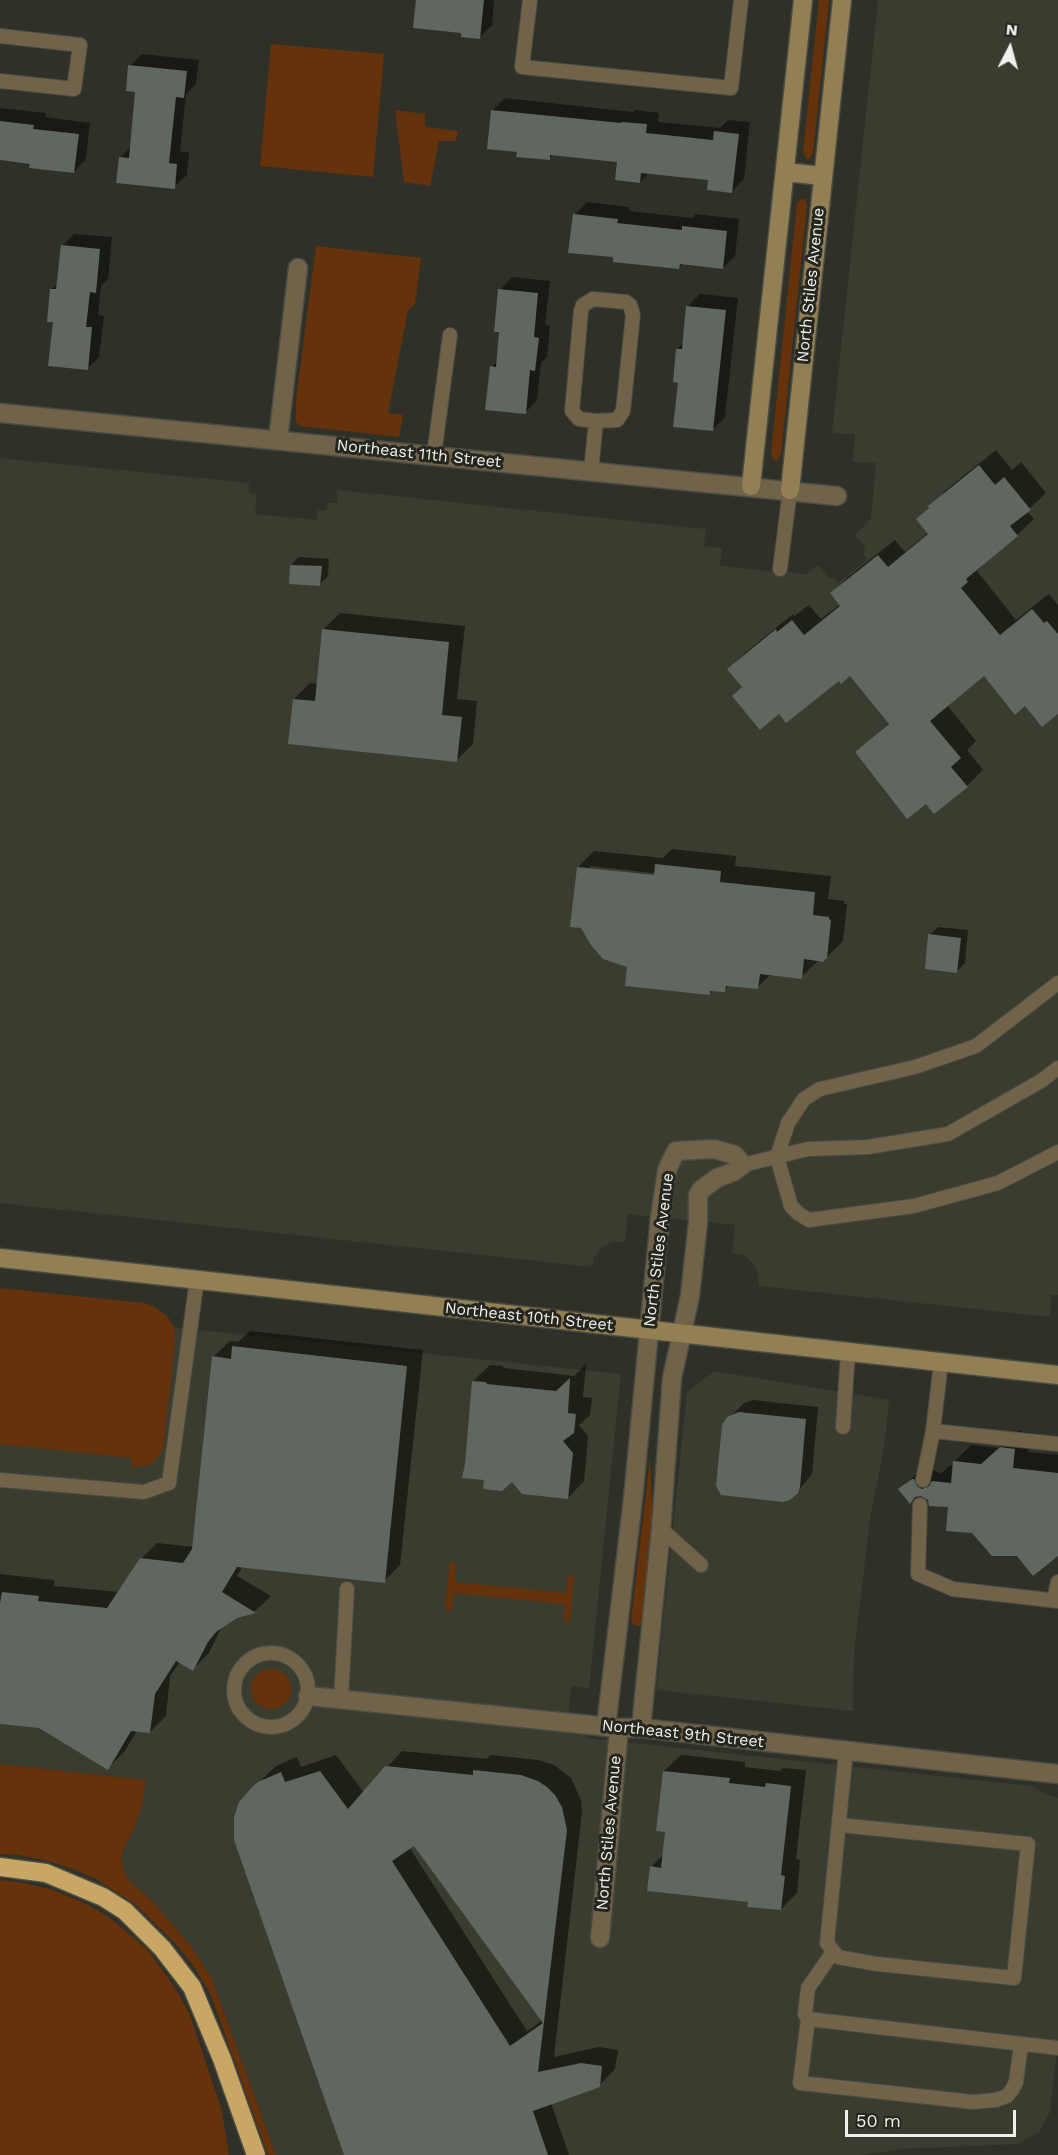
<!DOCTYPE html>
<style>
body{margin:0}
#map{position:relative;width:1058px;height:2155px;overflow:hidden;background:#2f3129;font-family:"Work Sans",sans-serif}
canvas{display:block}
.north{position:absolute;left:980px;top:18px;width:60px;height:60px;-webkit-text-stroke:4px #25271f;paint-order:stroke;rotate:6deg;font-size:16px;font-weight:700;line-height:24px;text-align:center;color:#f0f1ec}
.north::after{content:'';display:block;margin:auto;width:21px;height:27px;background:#f0f1ec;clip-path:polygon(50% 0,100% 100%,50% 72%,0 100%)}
.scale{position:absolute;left:845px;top:2110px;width:171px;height:27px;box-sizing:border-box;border:3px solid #f0f1ec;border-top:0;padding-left:8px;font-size:18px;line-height:21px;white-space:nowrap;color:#f0f1ec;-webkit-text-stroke:4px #25271f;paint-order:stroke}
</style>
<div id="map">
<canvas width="1058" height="2155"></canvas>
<div class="north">N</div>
<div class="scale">50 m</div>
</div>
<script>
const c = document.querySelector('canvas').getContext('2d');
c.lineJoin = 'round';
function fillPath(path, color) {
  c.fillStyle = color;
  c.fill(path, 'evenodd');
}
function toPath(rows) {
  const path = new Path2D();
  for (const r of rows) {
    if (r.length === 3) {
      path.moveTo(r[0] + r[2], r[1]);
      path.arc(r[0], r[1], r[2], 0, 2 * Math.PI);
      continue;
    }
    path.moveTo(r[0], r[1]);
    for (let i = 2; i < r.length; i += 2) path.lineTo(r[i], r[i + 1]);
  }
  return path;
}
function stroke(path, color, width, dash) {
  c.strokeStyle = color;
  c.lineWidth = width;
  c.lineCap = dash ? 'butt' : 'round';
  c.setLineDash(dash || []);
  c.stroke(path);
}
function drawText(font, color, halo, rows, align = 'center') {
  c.font = font + ' "Work Sans",sans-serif';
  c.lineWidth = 6;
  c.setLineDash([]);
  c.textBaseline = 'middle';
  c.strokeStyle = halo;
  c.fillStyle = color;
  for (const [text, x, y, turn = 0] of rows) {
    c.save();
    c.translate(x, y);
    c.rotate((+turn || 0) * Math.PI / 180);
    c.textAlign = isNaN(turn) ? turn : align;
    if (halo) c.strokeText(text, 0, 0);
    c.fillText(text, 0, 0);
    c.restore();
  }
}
fillPath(toPath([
 [878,0,1058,0,1058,1295,1051,1295,1050,1317,759,1286,757,1270,752,1262,743,1255,732,1253,735,1225,628,1214,625,1241,612,1242,602,1247,593,1259,593,1267,0,1203,0,458,249,483,249,493,257,494,255,514,316,520,318,510,326,511,328,503,337,503,338,490,706,529,704,546,722,548,720,566,769,571,780,569,805,575,818,565,830,579,833,577,838,583,867,560,863,553,866,549,855,535,871,518,876,463,853,462,855,434,832,433],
 [171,1327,621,1374,589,1688,571,1686,568,1720,582,1725,586,1738,1032,1786,1043,1793,1058,1798,1058,2041,1050,2112,1039,2132,1018,2144,903,2149,862,2155,276,2155,212,1979,190,1945,154,1903,130,1881,125,1873,121,1861,124,1848,135,1827,146,1780,0,1764,0,1343],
 [714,1371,889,1400,884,1448,870,1519,854,1654,853,1711,656,1690,687,1392]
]), '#393c2e');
fillPath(toPath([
 [819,0,829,0,813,153,809,159,806,159,803,152],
 [271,44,384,54,373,177,260,166],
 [395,110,425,114,425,127,458,131,456,141,439,141,430,186,404,182],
 [801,199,805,199,807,205,781,453,777,461,774,461,771,453,797,204],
 [316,246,421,258,415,304,408,310,388,413,403,415,399,437,300,426,296,422,296,400],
 [0,1288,144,1303,153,1306,168,1317,174,1328,175,1343,163,1450,155,1461,147,1466,131,1467,131,1458,0,1444],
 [650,1459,653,1526,642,1623,639,1626,634,1625,631,1621],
 [453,1562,456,1564,455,1582,566,1593,568,1577,572,1575,574,1577,570,1621,567,1623,564,1621,565,1604,454,1593,452,1609,448,1611,445,1608,450,1563],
 [271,1689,20],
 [0,1764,146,1780,143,1801,135,1827,124,1848,121,1861,125,1873,130,1881,154,1903,190,1945,212,1979,276,2155,268,2155,211,1995,195,1968,175,1943,135,1904,94,1878,70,1868,44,1860,17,1855,0,1854],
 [0,1880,24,1883,53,1890,80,1901,106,1915,147,1949,175,1988,189,2013,221,2107,229,2155,0,2155]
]), '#65320b');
fillPath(toPath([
 [418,0,494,0,492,25,480,37,463,32],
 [142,54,199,60,196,84,186,94,180,152,189,152,187,175,174,187,120,158,131,147,137,91,130,66],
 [505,98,633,112,635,110,659,113,658,122,720,128,728,120,750,122,744,179,732,191,709,179,649,173,640,182,618,161,554,154,549,159,518,151,492,111],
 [0,108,46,113,45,117,90,123,86,159,74,172,32,162,0,159],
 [587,202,629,207,629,211,692,218,696,214,739,219,735,256,723,268,683,263,678,268,615,256,574,215],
 [74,234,112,237,108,279,101,286,98,315,104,316,99,357,87,369,54,321,52,289,58,283,62,246],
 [512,277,550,281,545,325,550,326,547,357,541,363,537,400,525,413,492,367,498,361,501,331,500,290],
 [700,294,738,298,725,417,713,429,680,381,677,349,684,343,688,306],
 [996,450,1012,470,1021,462,1046,493,1027,511,1034,519,1017,535,982,564,983,565,977,571,1016,620,1049,594,1058,605,1058,712,1025,704,984,674,947,705,976,741,967,750,983,770,967,786,926,802,857,752,890,722,851,674,779,712,743,687,729,669,745,653,793,614,794,616,809,605,821,619,841,604,832,593,848,577,895,540,905,552,928,533,930,507,946,490],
 [299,557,329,559,328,576,320,584,291,565],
 [340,613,465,626,457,699,477,701,473,744,457,760,294,699,310,683,318,684,324,629],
 [672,849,736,856,735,866,831,876,828,899,844,901,844,904,847,904,843,941,824,960,818,961,801,977,771,974,758,987,730,985,724,991,713,990,709,994,628,966,578,867,594,851,663,858],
 [590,866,661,874,661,877,590,869],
 [938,927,968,930,965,963,957,971,930,935],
 [250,1331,423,1350,400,1565,384,1581,243,1566,237,1576,271,1596,255,1611,237,1617,222,1626,209,1653,193,1669,180,1662,170,1676,166,1716,150,1732,137,1731,124,1752,108,1768,40,1727,0,1723,0,1574,54,1580,54,1586,119,1592,141,1559,157,1543,194,1547,213,1357,230,1341,238,1342],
 [586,1364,583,1397,592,1398,590,1415,579,1425,588,1436,584,1481,568,1498,512,1480,486,1479,473,1381,490,1365,502,1366,504,1368,574,1376],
 [753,1400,818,1407,812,1474,797,1492,731,1416,744,1403],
 [1018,1431,1030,1433,1028,1452,1058,1455,1058,1554,1017,1554,950,1506,929,1499,921,1494,917,1496,910,1502,900,1489,929,1463,933,1470,939,1473,943,1472,950,1465,954,1466,955,1461,971,1445,999,1448],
 [402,1751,487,1759,491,1755,538,1760,554,1765,571,1778,581,1800,582,1812,554,2057,599,2047,618,2050,615,2069,599,2086,551,2103,569,2155,346,2155,253,1788,276,1766,297,1757,301,1767,336,1755,364,1793],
 [414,1844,543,2020,527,2031,409,1847],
 [681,1755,745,1762,745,1767,780,1771,783,1768,806,1770,796,1859,800,1860,797,1893,781,1909,749,1901,651,1867,664,1854,667,1830,664,1771]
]), '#0007');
fillPath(toPath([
 [416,0,484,0,480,39,461,37,461,33,413,28],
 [128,65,187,71,184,98,176,97,169,163,177,164,175,189,116,183,119,157,129,158,135,92,126,91],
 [491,110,621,123,621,122,647,124,646,133,713,140,714,131,739,134,732,193,707,190,708,180,641,173,640,183,615,180,617,162,550,155,550,160,516,157,517,152,487,149],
 [0,121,34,125,33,129,79,134,74,173,29,168,30,164,0,160],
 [573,214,618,219,617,223,682,230,682,226,727,231,723,269,680,264,679,269,613,262,613,257,568,253],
 [61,245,100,249,96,293,90,292,86,327,92,327,88,370,48,366,53,322,47,322,50,289,56,289],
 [498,289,538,293,534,337,539,338,535,371,530,370,526,414,485,410,490,366,496,367,499,332,494,332],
 [686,306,726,310,713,431,673,427,678,383,673,382,676,349,682,349],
 [979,465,995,485,1004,477,1031,510,1010,526,1018,536,966,579,968,582,961,588,1000,635,1032,609,1044,623,1047,621,1058,634,1058,714,1042,727,1025,706,1015,715,984,676,930,721,961,758,951,767,968,787,934,814,926,804,907,819,855,752,889,724,850,676,841,684,839,681,786,723,779,714,760,730,732,696,742,687,727,669,776,629,777,632,792,620,804,635,840,606,830,593,878,555,888,567,928,534,916,519,929,508,928,506],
 [290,565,322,566,320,586,289,584],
 [322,629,449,642,442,715,462,717,457,762,288,744,293,699,315,701],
 [655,864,721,871,720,882,815,892,813,915,829,917,829,919,831,920,827,959,825,959,824,962,804,959,802,979,760,974,758,989,726,986,725,992,710,991,710,995,625,986,627,967,603,959,591,945,581,928,570,927,577,867,654,875],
 [928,934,961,938,957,973,925,969],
 [232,1346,407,1366,385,1583,237,1567,222,1592,256,1613,237,1618,216,1632,208,1642,193,1671,176,1661,155,1694,150,1733,131,1731,108,1770,39,1728,0,1724,0,1603,2,1592,39,1596,38,1601,107,1608,140,1558,183,1563,192,1549,212,1356,231,1359],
 [570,1378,568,1413,576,1414,574,1433,563,1441,573,1453,568,1499,522,1494,512,1482,502,1491,483,1489,484,1480,462,1478,465,1464,472,1381,486,1382,487,1384,556,1391],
 [739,1412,806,1419,800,1487,798,1493,790,1500,783,1502,721,1495,716,1486,722,1425,727,1417],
 [1000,1447,1015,1449,1013,1468,1058,1473,1058,1556,1033,1576,1017,1556,992,1556,972,1533,946,1531,948,1507,929,1506,928,1500,921,1496,915,1497,910,1504,898,1489,912,1479,914,1479,917,1486,922,1489,929,1486,932,1481,951,1483,953,1461,981,1464],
 [385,1766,473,1775,473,1770,521,1775,538,1781,547,1787,555,1795,562,1807,567,1830,538,2072,581,2063,602,2066,600,2087,533,2111,548,2155,344,2155,234,1840,234,1817,239,1802,252,1787,258,1782,281,1772,285,1782,320,1771,348,1809],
 [414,1846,543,2023,510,2046,392,1861],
 [663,1771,730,1778,729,1783,765,1787,766,1783,791,1786,781,1875,785,1876,781,1910,747,1907,748,1902,647,1891,650,1866,661,1868,665,1832,656,1831]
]), '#5f6760');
const lane = toPath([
 [530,0,522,67,731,88,741,0],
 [0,36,80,45,74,89,0,81],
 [434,455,450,335],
 [591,471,596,421,579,419,572,411,581,311,583,305,593,299,626,302,630,305,633,315,623,411,617,420,596,421],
 [780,569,790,490],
 [1058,983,976,1046,915,1067,820,1089,804,1099,788,1123,777,1157,791,1206,799,1214,809,1220,914,1206,998,1183,1058,1152],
 [743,1165,808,1149,868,1147,948,1134,1041,1081,1058,1068],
 [843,1427,848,1351],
 [933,1431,1058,1444],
 [0,1480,144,1492,169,1483,197,1279],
 [923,1480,933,1431,941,1362],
 [920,1505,918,1574,953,1589,1058,1601],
 [661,1529,701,1565],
 [1054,1600,1058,1582],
 [271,1690,37],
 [341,1700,347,1589],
 [839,1825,1028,1844,1014,1978,877,1964,838,1957,827,1943,846,1751],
 [833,1952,808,1988,805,2014,808,2019,1058,2048],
 [808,2019,800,2083,973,2102,996,2100,1007,2096,1012,2090,1016,2082,1021,2044]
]);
const street = toPath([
 [0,413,837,496],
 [278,440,298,268],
 [308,1696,619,1728,641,1728,1058,1774],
 [606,1727,633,1499,660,1217,667,1170,676,1151,714,1149,735,1155,743,1165,733,1172,717,1178,701,1190,698,1195,698,1222,690,1296,672,1378,661,1529,641,1728],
 [600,1938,619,1728]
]);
const secondary = toPath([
 [785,172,822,176],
 [751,486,803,0],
 [790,490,842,0],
 [0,1258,1058,1375]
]);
const highway = toPath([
 [0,1867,46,1873,103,1897,125,1911,162,1948,192,1987,222,2059,256,2155]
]);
stroke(lane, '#4a4c44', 16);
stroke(street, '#4a4c44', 21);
stroke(secondary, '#4a4c44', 21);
stroke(highway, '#4a4c44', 21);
stroke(lane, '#706349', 14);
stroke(street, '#706349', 18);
stroke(secondary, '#937f54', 18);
stroke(highway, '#c8a764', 18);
drawText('16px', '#f0f1ec', '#25271f', [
 ["North Stiles Avenue",811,285,-84],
 ["Northeast 11th Street",419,454,6],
 ["North Stiles Avenue",659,1250,-83],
 ["Northeast 10th Street",529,1317,6],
 ["Northeast 9th Street",683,1734,6],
 ["North Stiles Avenue",609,1833,-85]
]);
</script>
